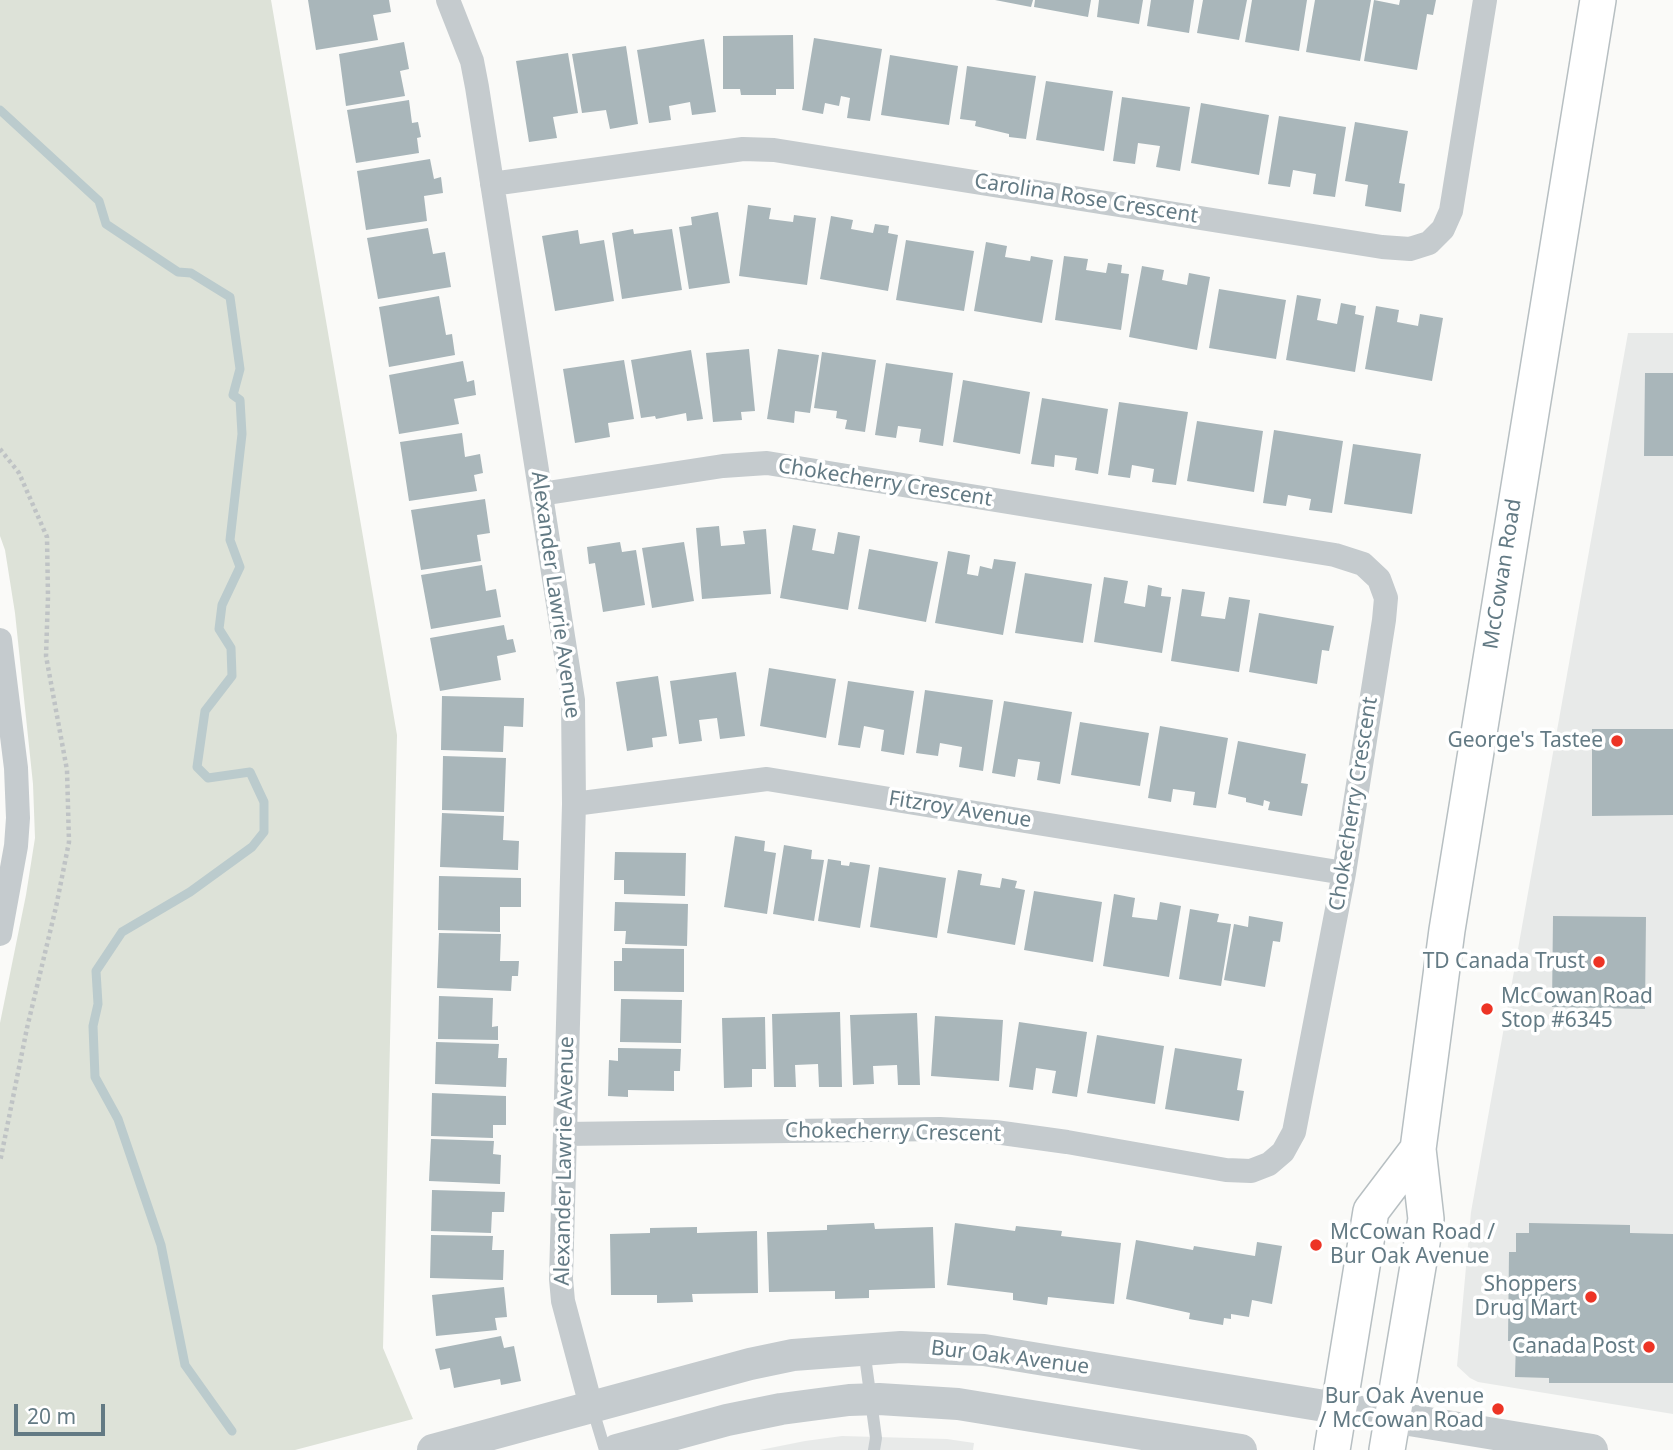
<!DOCTYPE html>
<style>
body{margin:0}
#map{position:relative;width:1673px;height:1450px;overflow:hidden;background:#fafaf8;font-family:"Noto Sans",sans-serif}
canvas{display:block}
.scale{position:absolute;left:14px;top:1404px;width:91px;height:32px;box-sizing:border-box;border:4px solid #637a84;border-top:0;padding-left:9px;font-size:21px;line-height:24px;white-space:nowrap;color:#637a84;-webkit-text-stroke:5px #fff;paint-order:stroke}
</style>
<div id="map">
<canvas width="1673" height="1450"></canvas>
<div class="scale">20 m</div>
</div>
<script>
const c = document.querySelector('canvas').getContext('2d');
c.lineJoin = 'round';
function fillPath(path, color) {
  c.fillStyle = color;
  c.fill(path, 'evenodd');
}
function toPath(rows) {
  const path = new Path2D();
  for (const r of rows) {
    path.moveTo(r[0], r[1]);
    for (let i = 2; i < r.length; i += 2) path.lineTo(r[i], r[i + 1]);
  }
  return path;
}
function stroke(path, color, width, dash) {
  c.strokeStyle = color;
  c.lineWidth = width;
  c.lineCap = dash ? 'butt' : 'round';
  c.setLineDash(dash || []);
  c.stroke(path);
}
function drawText(font, color, halo, rows, align = 'center') {
  c.font = font + ' "Noto Sans",sans-serif';
  c.lineWidth = 7;
  c.setLineDash([]);
  c.textBaseline = 'middle';
  c.strokeStyle = halo;
  c.fillStyle = color;
  for (const [text, x, y, turn = 0] of rows) {
    c.save();
    c.translate(x, y);
    c.rotate((+turn || 0) * Math.PI / 180);
    c.textAlign = isNaN(turn) ? turn : align;
    if (halo) c.strokeText(text, 0, 0);
    c.fillText(text, 0, 0);
    c.restore();
  }
}
fillPath(toPath([
 [1628,333,1673,333,1673,1414,1478,1382,1470,1378,1457,1366,1471,1212],
 [842,1436,947,1439,974,1443,973,1450,760,1450,805,1441]
]), '#e8eae9');
fillPath(toPath([
 [0,0,271,0,397,735,383,1348,413,1419,295,1450,0,1450,0,1023,26,895,35,838,33,784,15,613,5,550,0,536]
]), '#dde2d8');
stroke(toPath([
 [0,110,99,201,106,224,178,272,191,273,230,297,240,369,233,395,240,400,242,434,230,540,240,567,222,605,219,629,231,648,232,676,205,711,197,767,208,778,250,772,264,802,264,832,252,847,190,892,122,932,96,971,98,1004,93,1026,95,1077,118,1119,161,1245,185,1365,232,1431]
]), '#bbcbcd', 9);
fillPath(toPath([
 [308,0,389,0,391,12,373,15,378,40,316,50],
 [995,0,1033,0,1031,7],
 [1035,0,1091,0,1088,17,1034,7],
 [1099,0,1143,0,1139,24,1097,17],
 [1151,0,1194,0,1189,33,1147,26],
 [1203,0,1247,0,1239,40,1197,33],
 [1252,0,1307,0,1299,51,1245,42],
 [1315,0,1371,0,1360,61,1306,52],
 [1374,0,1399,5,1400,0,1436,0,1433,15,1427,14,1417,70,1364,61],
 [793,35,794,89,776,89,776,95,741,95,740,89,723,89,723,36],
 [814,38,882,49,870,121,847,118,850,98,841,96,839,106,825,103,823,114,802,110],
 [704,39,716,112,692,115,690,102,669,106,671,120,649,123,637,50],
 [404,42,409,69,400,71,405,96,346,106,339,54],
 [626,46,638,124,610,129,606,110,582,113,572,54],
 [568,53,578,113,553,117,557,138,529,142,516,61],
 [890,55,958,66,949,125,881,115],
 [967,66,1036,76,1026,139,1009,137,1009,134,975,126,976,121,960,119],
 [1046,81,1113,91,1104,151,1036,140],
 [1122,97,1190,107,1180,171,1156,167,1160,146,1138,143,1135,164,1113,161],
 [409,100,412,123,418,122,421,137,417,138,419,153,356,163,347,110],
 [1201,103,1269,115,1259,175,1191,163],
 [1279,116,1346,127,1335,197,1313,194,1316,174,1293,170,1290,187,1268,184],
 [1355,122,1408,131,1399,183,1405,184,1401,212,1365,206,1368,185,1345,181],
 [430,159,434,179,441,177,443,193,424,196,427,221,366,230,357,171],
 [748,205,771,208,769,219,793,222,794,215,816,218,807,285,739,276],
 [718,212,730,283,689,289,679,227,692,225,691,217],
 [831,216,853,220,851,229,873,233,875,224,889,226,888,233,898,235,888,291,820,279],
 [428,228,433,254,445,252,451,287,378,299,367,238],
 [633,229,634,234,672,229,682,290,622,299,612,233],
 [578,230,580,244,604,240,614,301,555,311,542,236],
 [906,240,974,251,964,311,896,300],
 [986,242,1007,246,1005,257,1030,261,1031,256,1053,260,1042,323,974,311],
 [1064,256,1088,259,1086,270,1106,273,1108,263,1122,265,1121,273,1129,274,1121,330,1055,320],
 [1142,266,1164,270,1162,280,1187,285,1189,273,1210,277,1197,350,1129,337],
 [1219,289,1286,300,1276,359,1209,348],
 [1297,295,1321,299,1317,320,1337,324,1341,303,1356,306,1355,314,1364,316,1355,372,1286,360],
 [439,296,446,335,452,334,455,355,389,367,379,307],
 [1376,306,1399,310,1397,322,1418,326,1420,314,1443,318,1432,381,1365,369],
 [749,349,755,411,741,412,742,420,713,422,706,353],
 [778,349,819,355,810,413,795,411,794,423,767,419],
 [691,350,703,419,687,421,686,413,656,419,655,416,641,418,631,360],
 [822,352,876,360,865,432,845,429,847,420,836,418,837,411,814,408],
 [624,360,634,419,608,423,610,437,575,443,563,369],
 [463,361,467,382,474,380,476,395,454,399,459,424,399,434,389,375],
 [886,363,953,373,943,446,919,442,921,429,898,426,896,438,875,435],
 [1645,373,1673,373,1673,456,1644,456],
 [963,380,1030,392,1020,454,953,442],
 [1042,398,1108,409,1098,474,1075,470,1077,458,1055,455,1054,467,1031,464],
 [1119,402,1188,412,1176,485,1152,482,1154,469,1132,465,1130,478,1108,475],
 [1197,421,1263,431,1254,492,1187,481],
 [1274,430,1343,441,1332,513,1309,510,1311,499,1288,495,1286,506,1263,503],
 [462,433,465,457,480,454,483,473,474,475,477,491,409,501,400,442],
 [1353,444,1421,454,1412,514,1344,504],
 [485,499,490,533,477,535,481,561,421,570,411,510],
 [793,525,816,529,812,550,834,554,838,532,860,536,848,610,780,598],
 [719,526,721,546,745,544,743,531,766,529,771,594,702,599,696,528],
 [620,542,622,552,636,550,645,605,603,612,595,563,589,564,587,547],
 [684,542,694,601,652,608,642,548],
 [869,549,938,562,926,622,858,609],
 [948,551,970,555,967,574,978,576,980,566,992,569,994,559,1016,562,1003,635,935,623],
 [482,565,486,591,496,589,501,617,431,629,421,575],
 [1025,573,1092,584,1083,643,1015,633],
 [1104,577,1128,581,1124,603,1145,607,1148,585,1162,588,1161,596,1171,597,1162,653,1094,642],
 [1182,589,1205,592,1201,616,1225,619,1229,597,1250,600,1239,672,1171,661],
 [1259,613,1334,626,1329,651,1322,650,1317,684,1249,672],
 [504,625,507,640,513,639,516,652,497,656,501,680,440,691,430,638],
 [769,668,836,679,826,738,760,726],
 [736,672,745,736,720,739,717,718,699,720,702,741,679,744,670,681],
 [658,676,667,736,652,738,653,747,627,751,616,682],
 [848,681,914,691,904,755,881,751,884,730,864,726,860,748,838,745],
 [925,690,993,700,983,771,959,767,962,747,940,743,938,756,916,753],
 [442,696,524,698,523,727,504,726,503,752,441,750],
 [1004,701,1072,712,1060,784,1037,780,1040,762,1018,759,1015,777,992,773],
 [1080,722,1149,733,1140,786,1071,775],
 [1160,726,1228,738,1216,808,1193,805,1195,792,1173,789,1171,802,1148,798],
 [1592,729,1673,729,1673,815,1592,816],
 [1238,741,1306,754,1301,783,1308,784,1302,816,1268,810,1270,802,1264,800,1263,806,1246,802,1246,798,1228,794],
 [443,756,506,758,504,812,442,810],
 [442,813,504,816,503,840,519,841,518,870,440,867],
 [735,836,765,841,764,851,776,853,767,914,724,907],
 [784,845,812,850,811,859,824,860,814,921,773,914],
 [615,852,686,853,685,896,624,894,624,880,614,880],
 [828,859,841,861,841,865,849,866,850,862,870,865,860,928,818,921],
 [879,867,946,878,937,938,870,927],
 [958,870,982,874,980,885,1000,888,1002,878,1017,881,1015,888,1025,890,1015,945,947,933],
 [439,876,521,878,521,907,500,907,500,932,438,930],
 [1034,891,1102,902,1093,962,1024,950],
 [1114,894,1135,898,1132,917,1157,920,1160,902,1181,906,1169,977,1103,966],
 [615,902,688,904,687,946,625,944,626,931,614,931],
 [1190,909,1219,914,1217,922,1231,924,1221,986,1179,979],
 [1249,916,1283,922,1280,942,1273,941,1265,987,1224,980,1234,924,1248,927],
 [1553,916,1646,917,1645,1009,1552,1007],
 [439,933,501,934,500,961,519,961,518,976,512,976,511,991,437,988],
 [622,948,684,949,684,992,614,991,614,961,622,961],
 [439,996,493,998,492,1027,498,1026,498,1040,438,1039],
 [621,999,682,1000,681,1043,620,1042],
 [840,1012,842,1087,819,1087,818,1064,795,1065,796,1087,774,1087,772,1014],
 [917,1013,920,1085,898,1085,897,1065,873,1066,874,1084,853,1085,850,1015],
 [935,1016,1003,1020,999,1081,931,1076],
 [765,1017,766,1069,752,1069,752,1087,724,1088,722,1018],
 [1019,1022,1087,1032,1077,1097,1052,1093,1056,1071,1036,1068,1033,1090,1009,1087],
 [1097,1035,1164,1046,1155,1104,1087,1093],
 [436,1042,499,1044,498,1058,507,1058,506,1087,435,1084],
 [618,1048,681,1049,680,1071,674,1071,674,1091,628,1090,628,1097,608,1096,609,1060,618,1061],
 [1175,1048,1242,1059,1237,1090,1244,1091,1239,1121,1165,1109],
 [432,1093,506,1096,506,1125,493,1125,493,1138,431,1136],
 [431,1139,494,1141,493,1154,501,1155,500,1184,429,1181],
 [432,1190,505,1192,504,1212,492,1212,491,1233,431,1231],
 [874,1223,875,1229,933,1227,935,1288,869,1290,869,1298,835,1299,835,1291,769,1292,767,1232,827,1230,827,1225],
 [955,1223,1015,1231,1016,1226,1062,1231,1061,1236,1121,1243,1114,1304,1048,1297,1047,1305,1013,1300,1013,1293,947,1285],
 [1529,1223,1630,1225,1630,1233,1673,1234,1673,1383,1549,1383,1549,1378,1515,1377,1516,1341,1508,1341,1509,1252,1516,1252,1516,1233,1529,1233],
 [697,1227,697,1233,757,1231,758,1293,692,1294,693,1302,657,1303,657,1295,611,1295,610,1234,650,1233,650,1228],
 [431,1235,493,1236,492,1250,504,1250,503,1280,430,1278],
 [1136,1240,1193,1250,1194,1246,1255,1256,1257,1242,1282,1246,1272,1304,1252,1300,1249,1317,1231,1314,1231,1319,1224,1318,1223,1325,1189,1319,1190,1313,1126,1299],
 [504,1287,507,1317,495,1318,497,1330,436,1336,432,1295],
 [501,1336,504,1348,514,1346,521,1381,501,1385,500,1379,454,1388,450,1368,440,1370,435,1349]
]), '#a9b6ba');
const secondary = toPath([
 [1332,1450,1371,1211,1418,1149],
 [1387,1450,1426,1219,1418,1149,1447,930,1598,0]
]);
stroke(secondary, '#b7bfc2', 38);
stroke(toPath([
 [0,449,19,473,47,537,48,597,46,656,67,770,69,842,56,907,27,1028,0,1162]
]), '#bfc3c5', 4.5, [3.5, 3.5]);
stroke(toPath([
 [864,1349,876,1438,874,1450],
 [592,1407,605,1450]
]), '#c5cbce', 12);
stroke(toPath([
 [448,0,472,61,477,87,573,700,574,804,561,1279,563,1301,591,1406],
 [492,184,743,149,774,150,1382,247,1410,249,1429,243,1443,229,1451,211,1485,0],
 [541,494,723,466,767,463,1335,555,1363,564,1379,579,1386,598,1384,620,1344,873,1294,1132,1283,1152,1269,1164,1251,1171,1226,1170,1067,1142,995,1132,940,1129,565,1134],
 [0,640,16,768,18,818,16,846,0,934],
 [574,804,767,779,1344,873]
]), '#c5cbce', 24);
stroke(toPath([
 [433,1450,750,1364,793,1355,901,1347,984,1350,1592,1450],
 [617,1450,727,1420,781,1409,849,1400,879,1399,958,1404,1241,1450]
]), '#c5cbce', 32);
stroke(secondary, '#fff', 35);
for (const [x, y, r, color] of [
 [1617,741,7,"#ed3425"],
 [1599,962,7,"#ed3425"],
 [1487,1009,7,"#ed3425"],
 [1316,1245,7,"#ed3425"],
 [1591,1297,7,"#ed3425"],
 [1649,1347,7,"#ed3425"],
 [1498,1409,7,"#ed3425"]
]) {
  const dot = new Path2D();
  dot.arc(x, y, r, 0, 2 * Math.PI);
  c.fillStyle = color;
  c.fill(dot);
  stroke(dot, '#fff', 2.5);
}
drawText('21px', '#637a84', '#fff', [
 ["Carolina Rose Crescent",1086,199,9],
 ["Chokecherry Crescent",885,483,9],
 ["McCowan Road",1503,574,-81],
 ["Alexander Lawrie Avenue",555,595,82],
 ["Chokecherry Crescent",1354,804,-81],
 ["Fitzroy Avenue",960,810,9],
 ["Chokecherry Crescent",893,1133,1],
 ["Alexander Lawrie Avenue",565,1161,-89],
 ["Bur Oak Avenue",1010,1358,7]
]);
drawText('21px', '#637a84', '#fff', [
 ["George's Tastee",1603,741],
 ["TD Canada Trust",1585,962],
 ["McCowan Road",1501,997,"left"],
 ["Stop #6345",1501,1021,"left"],
 ["McCowan Road /",1330,1233,"left"],
 ["Bur Oak Avenue",1330,1257,"left"],
 ["Shoppers",1577,1285],
 ["Drug Mart",1577,1309],
 ["Canada Post",1635,1347],
 ["Bur Oak Avenue",1484,1397],
 ["/ McCowan Road",1484,1421]
], 'right');
</script>
